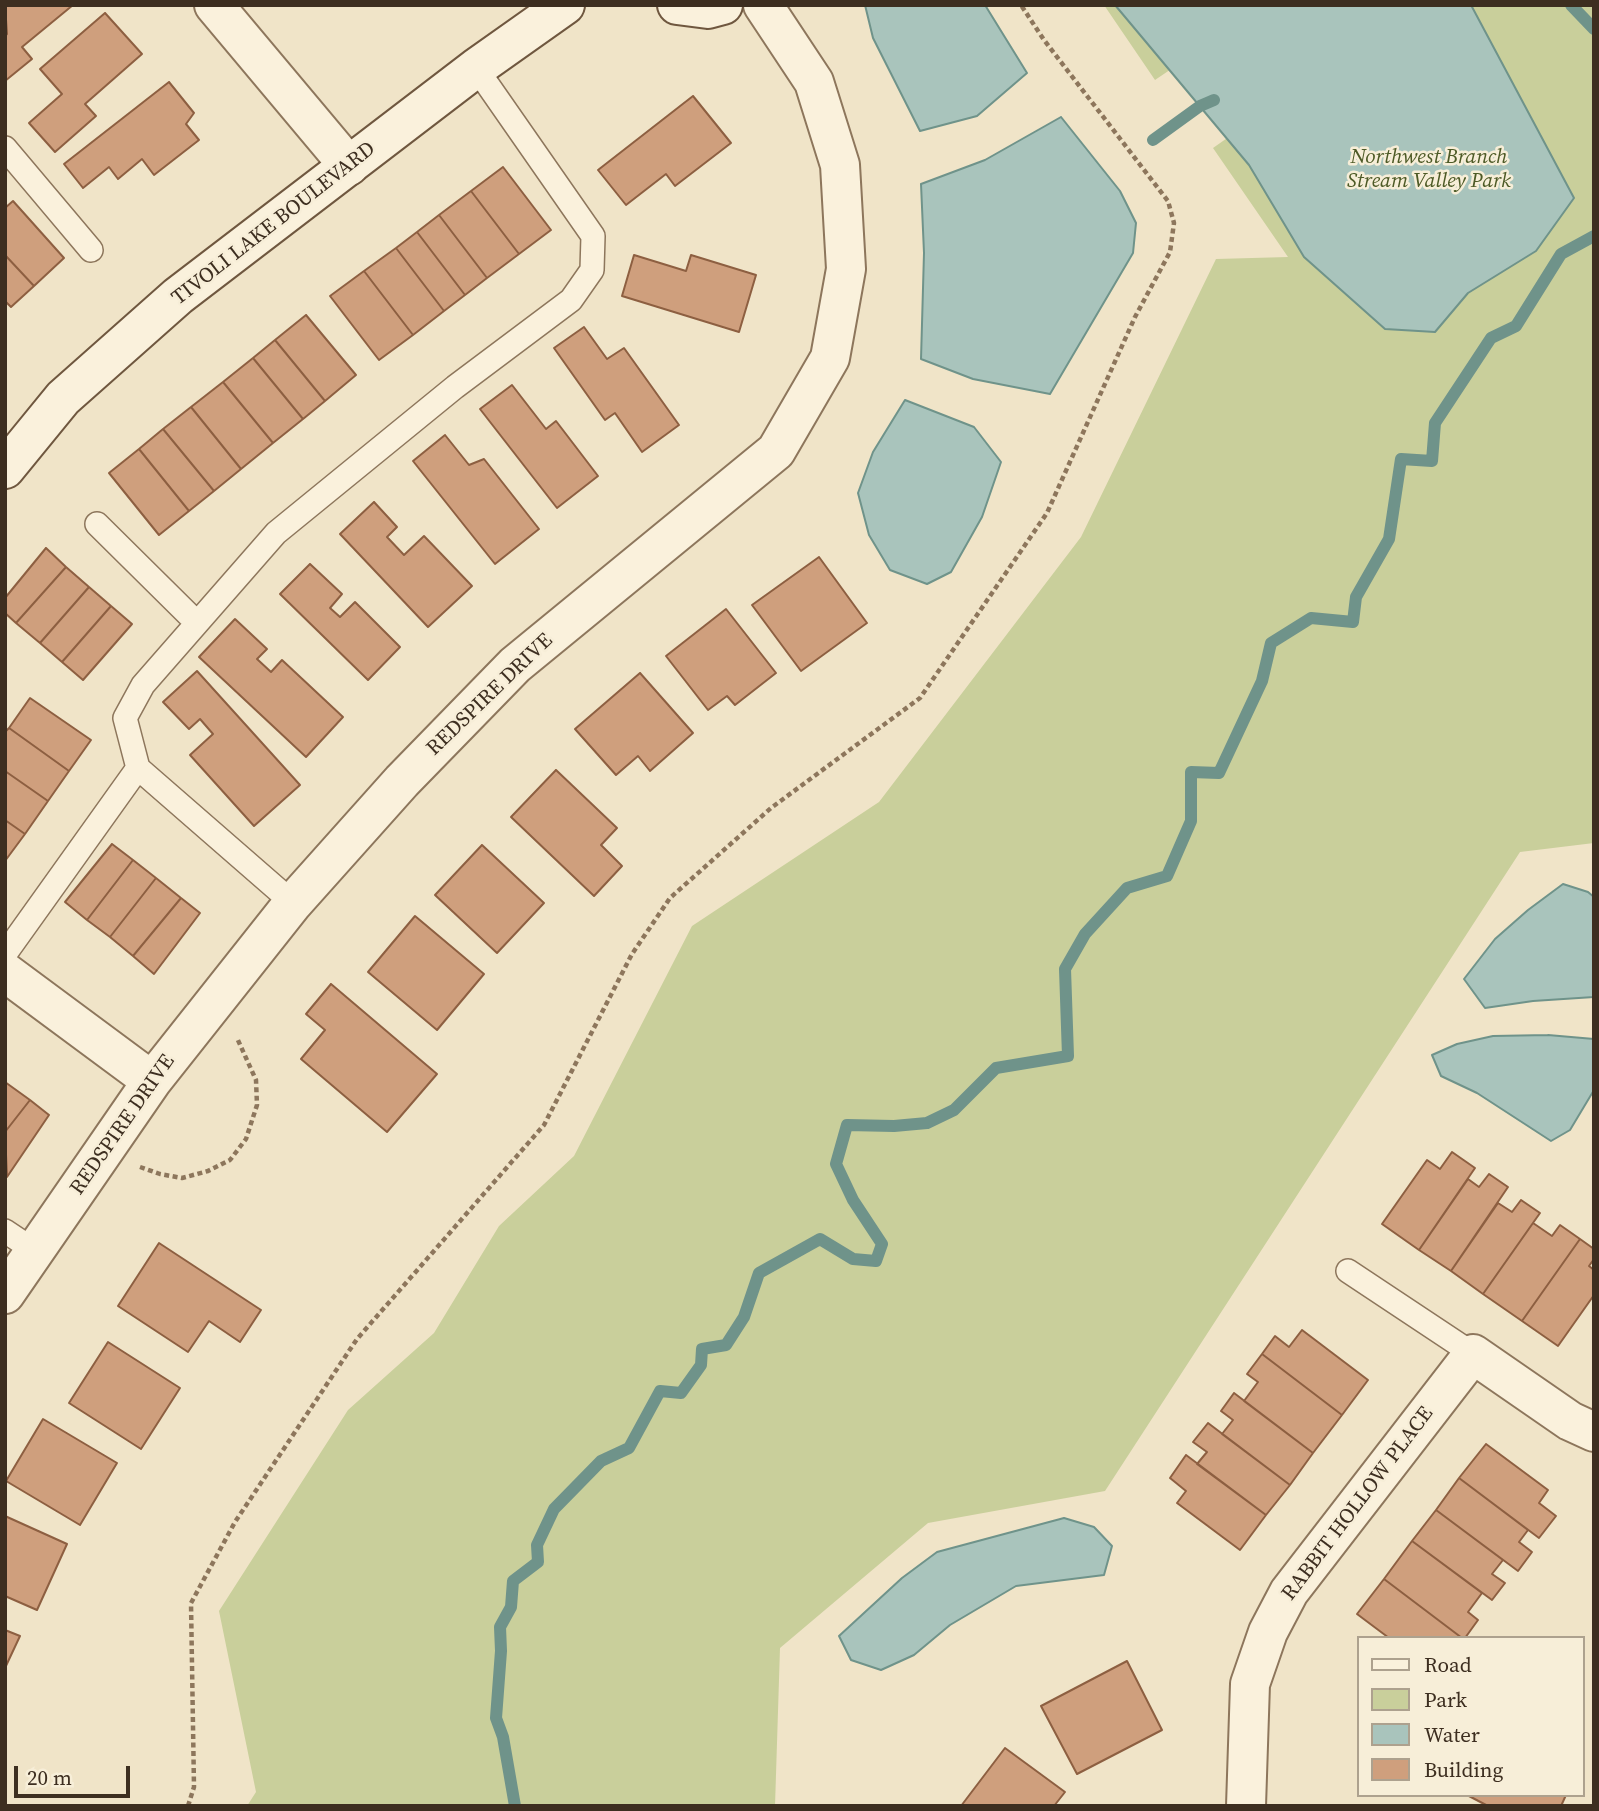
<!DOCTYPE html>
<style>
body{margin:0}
#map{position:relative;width:1599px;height:1811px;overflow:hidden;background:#f0e4c8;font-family:"Source Serif 4",serif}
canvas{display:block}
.frame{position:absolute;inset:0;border:7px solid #3d2e20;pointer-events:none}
.legend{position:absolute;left:1357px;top:1636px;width:228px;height:161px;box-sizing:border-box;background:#f7eed8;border:2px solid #ada18e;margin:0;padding:9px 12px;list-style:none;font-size:21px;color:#3d2e20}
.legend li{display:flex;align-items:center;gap:14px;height:35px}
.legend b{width:35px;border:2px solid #ada18e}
.scale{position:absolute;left:14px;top:1766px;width:116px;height:32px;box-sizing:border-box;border:4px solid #3d2e20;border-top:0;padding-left:9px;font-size:21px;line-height:24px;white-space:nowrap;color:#3d2e20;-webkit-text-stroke:5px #f7eed8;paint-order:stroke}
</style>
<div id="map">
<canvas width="1599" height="1811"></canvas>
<div class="frame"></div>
<ul class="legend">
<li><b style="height:9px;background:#faf1dc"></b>Road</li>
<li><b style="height:19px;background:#c9cf9b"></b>Park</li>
<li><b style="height:19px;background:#a9c4bc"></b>Water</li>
<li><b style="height:19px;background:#cf9f7d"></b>Building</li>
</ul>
<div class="scale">20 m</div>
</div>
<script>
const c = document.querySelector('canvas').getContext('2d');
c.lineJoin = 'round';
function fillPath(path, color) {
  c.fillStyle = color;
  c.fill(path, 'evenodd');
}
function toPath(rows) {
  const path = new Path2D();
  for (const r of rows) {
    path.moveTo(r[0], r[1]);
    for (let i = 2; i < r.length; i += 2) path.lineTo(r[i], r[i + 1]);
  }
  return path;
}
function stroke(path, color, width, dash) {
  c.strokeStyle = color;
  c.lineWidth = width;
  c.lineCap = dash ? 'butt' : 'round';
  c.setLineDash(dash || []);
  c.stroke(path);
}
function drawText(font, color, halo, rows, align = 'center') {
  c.font = font + ' "Source Serif 4",serif';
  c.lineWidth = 5;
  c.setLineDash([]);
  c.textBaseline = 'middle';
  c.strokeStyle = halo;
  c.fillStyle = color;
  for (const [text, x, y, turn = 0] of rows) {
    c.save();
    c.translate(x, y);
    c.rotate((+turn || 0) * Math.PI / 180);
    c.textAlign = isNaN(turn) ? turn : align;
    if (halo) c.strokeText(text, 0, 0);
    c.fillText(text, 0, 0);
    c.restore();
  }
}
fillPath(toPath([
 [1104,5,1594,5,1594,843,1520,852,1105,1491,928,1523,780,1648,775,1806,247,1806,256,1792,219,1611,348,1410,434,1333,499,1226,574,1156,692,926,879,802,1081,537,1216,259,1288,257,1213,148,1270,108,1220,36,1155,80]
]), '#c9cf9b');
const water = toPath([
 [865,5,985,5,1027,73,977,116,920,131,873,38,865,5],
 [1115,5,1471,5,1574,198,1536,251,1468,293,1435,332,1385,329,1304,257,1249,165,1115,5],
 [1061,117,1120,191,1136,223,1133,253,1050,394,973,379,921,359,924,253,921,184,985,160,1061,117],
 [905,400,974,427,1001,462,982,517,951,572,927,584,890,570,869,535,858,493,873,452,905,400],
 [1563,884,1588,892,1594,897,1594,997,1533,1001,1485,1008,1464,979,1495,939,1528,910,1563,884],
 [1548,1035,1594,1039,1594,1090,1570,1130,1551,1141,1477,1093,1441,1076,1432,1055,1457,1044,1493,1036,1548,1035],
 [1064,1518,1094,1527,1112,1546,1104,1575,1016,1586,950,1625,914,1655,881,1670,851,1660,839,1636,902,1578,937,1552,1064,1518]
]);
fillPath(water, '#a9c4bc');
stroke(water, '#6f938a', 2);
stroke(toPath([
 [1571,5,1594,29],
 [1153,140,1200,106,1214,100],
 [515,1806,503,1737,496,1718,501,1651,500,1627,511,1607,513,1581,538,1562,537,1545,554,1509,601,1461,629,1448,660,1391,681,1393,701,1365,702,1349,726,1345,744,1317,759,1273,820,1239,853,1259,876,1261,882,1244,853,1200,836,1164,847,1125,894,1126,927,1123,954,1110,996,1068,1068,1056,1065,969,1085,934,1127,888,1167,876,1191,821,1191,772,1219,773,1262,681,1271,643,1311,618,1353,622,1356,597,1389,539,1401,459,1432,461,1435,423,1491,338,1516,326,1561,254,1594,236]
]), '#6f938a', 12);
const building = toPath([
 [5,5,73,5,22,47,32,59,5,81,5,36,7,34,5,5],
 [105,13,142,54,85,104,96,116,55,152,29,123,62,94,40,69,105,13],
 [169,82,194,113,186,124,199,140,154,175,142,159,118,179,109,167,83,188,64,164,169,82],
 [693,96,731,143,675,186,666,174,626,205,598,170,693,96],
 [503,167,551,230,519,254,471,191,503,167],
 [471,191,519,254,487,278,439,215,471,191],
 [13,201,64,258,34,286,5,255,5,208,13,201],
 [439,215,487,278,465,295,417,232,439,215],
 [417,232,465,295,444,311,396,248,417,232],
 [396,248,444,311,413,335,364,271,396,248],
 [5,255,34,286,11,307,5,301,5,255],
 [634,255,686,271,691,255,756,275,739,332,622,296,634,255],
 [364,271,413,335,379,360,330,296,364,271],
 [306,315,356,375,325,401,275,340,306,315],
 [584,327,607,359,624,348,679,425,642,452,615,413,605,420,554,348,584,327],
 [275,340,325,401,303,419,253,358,275,340],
 [253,358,303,419,273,443,223,382,253,358],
 [223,382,273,443,241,469,191,407,223,382],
 [512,385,546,429,556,421,598,476,557,508,480,409,512,385],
 [191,407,241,469,214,491,163,429,191,407],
 [163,429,214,491,189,511,139,449,163,429],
 [445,435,469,465,484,459,539,529,495,564,413,461,445,435],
 [139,449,189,511,159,535,109,473,139,449],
 [374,502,397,527,387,537,404,555,424,536,472,586,428,627,340,534,374,502],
 [46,548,66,567,16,623,5,613,5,598,46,548],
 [819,557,867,623,801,671,752,605,819,557],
 [310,564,342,594,330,608,340,617,355,602,400,647,368,680,280,594,310,564],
 [66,567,89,587,40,643,16,623,66,567],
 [89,587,111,606,62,662,40,643,89,587],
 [111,606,132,624,83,680,62,662,111,606],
 [726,609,776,673,735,705,727,696,708,710,666,656,726,609],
 [235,619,267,649,257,659,271,672,282,660,343,717,306,757,199,657,235,619],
 [197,671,300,785,254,826,190,755,213,734,200,719,189,729,163,702,197,671],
 [640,673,693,733,650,771,638,756,616,775,575,729,640,673],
 [30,698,91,740,69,771,9,728,30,698],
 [9,728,69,771,48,801,5,771,5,732,9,728],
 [556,770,617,828,601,845,622,866,594,896,511,817,556,770],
 [5,771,48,801,25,834,5,820,5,771],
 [5,820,25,834,5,861,5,820],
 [112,844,133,860,87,920,65,902,112,844],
 [482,845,544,903,497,953,435,895,482,845],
 [133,860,156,878,110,937,87,920,133,860],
 [156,878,181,898,133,956,110,937,156,878],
 [181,898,200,913,154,974,133,956,181,898],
 [415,916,484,974,437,1030,368,972,415,916],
 [331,984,437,1074,387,1132,301,1059,325,1030,306,1014,331,984],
 [5,1082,30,1100,5,1132,5,1082],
 [30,1100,49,1115,7,1177,5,1132,30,1100],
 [1452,1152,1475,1168,1419,1250,1382,1224,1427,1160,1440,1169,1452,1152],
 [1489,1174,1508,1187,1451,1271,1419,1250,1468,1179,1479,1187,1489,1174],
 [1521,1200,1540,1213,1483,1294,1451,1271,1498,1203,1512,1212,1521,1200],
 [1533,1223,1552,1236,1560,1225,1580,1239,1522,1321,1483,1294,1533,1223],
 [1580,1239,1594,1249,1594,1259,1589,1266,1594,1270,1594,1295,1558,1346,1522,1321,1580,1239],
 [159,1243,261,1310,240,1342,209,1321,188,1352,118,1306,159,1243],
 [1302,1330,1368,1380,1342,1415,1262,1354,1275,1336,1289,1347,1302,1330],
 [108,1342,180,1388,141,1449,69,1403,108,1342],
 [1262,1354,1342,1415,1313,1453,1244,1401,1258,1382,1247,1374,1262,1354],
 [1234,1393,1313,1453,1290,1485,1222,1434,1233,1420,1221,1411,1234,1393],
 [43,1419,117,1463,80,1525,6,1481,43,1419],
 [1208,1423,1290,1485,1266,1515,1197,1464,1207,1452,1193,1442,1208,1423],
 [1486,1444,1548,1490,1539,1503,1556,1516,1539,1538,1459,1478,1486,1444],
 [1186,1455,1266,1515,1240,1550,1177,1503,1186,1491,1170,1478,1186,1455],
 [1459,1478,1528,1530,1519,1542,1532,1552,1518,1571,1436,1510,1459,1478],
 [1436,1510,1503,1560,1492,1574,1505,1583,1492,1600,1412,1541,1436,1510],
 [5,1516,67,1544,37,1610,5,1596,5,1516],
 [1412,1541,1482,1593,1468,1612,1478,1620,1465,1638,1462,1638,1384,1579,1412,1541],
 [1384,1579,1462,1638,1389,1638,1357,1614,1384,1579],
 [5,1630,20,1636,5,1668,5,1630],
 [1127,1661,1162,1730,1077,1774,1041,1706,1127,1661],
 [1005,1748,1065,1792,1054,1806,961,1806,1005,1748],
 [1467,1795,1566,1795,1561,1806,1488,1806,1467,1795]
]);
fillPath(building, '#cf9f7d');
stroke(building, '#8d5f41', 2);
const lane = toPath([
 [5,148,91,250],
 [97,524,197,623],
 [138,768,293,903],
 [5,954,138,768,125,718,143,685,276,533,455,387,571,300,592,270,593,236,476,68],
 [5,1231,35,1251],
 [1348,1271,1473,1354]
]);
const street = toPath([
 [214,5,349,166],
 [5,972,152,1081],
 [5,1294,152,1081,293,903,402,781,515,665,776,451,830,358,846,269,840,165,814,82,763,5],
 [1246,1806,1250,1684,1268,1632,1289,1592,1473,1354,1570,1421,1594,1432]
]);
const secondary = toPath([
 [677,5,708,9,723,5],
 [5,469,63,398,178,296,476,68,565,5]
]);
stroke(lane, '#8d765c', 26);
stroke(street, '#8d765c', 42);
stroke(secondary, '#6f573f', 42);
stroke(toPath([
 [140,1167,160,1174,182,1178,208,1171,230,1160,246,1139,257,1105,256,1080,237,1038],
 [188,1806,194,1787,191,1603,235,1522,357,1339,544,1125,632,954,670,898,771,808,920,698,1047,513,1135,317,1170,252,1174,223,1168,201,1044,40,1021,5]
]), '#8d765c', 4.5, [5, 3.5]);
stroke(lane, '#faf1dc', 23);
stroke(street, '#faf1dc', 38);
stroke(secondary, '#faf1dc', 38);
drawText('italic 21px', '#4d5a26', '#f7eed8', [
 ["Northwest Branch",1429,158],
 ["Stream Valley Park",1429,182]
]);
drawText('21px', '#3d2e20', '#f7eed8', [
 ["TIVOLI LAKE BOULEVARD",274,224,-38],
 ["REDSPIRE DRIVE",490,695,-44],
 ["REDSPIRE DRIVE",123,1125,-55],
 ["RABBIT HOLLOW PLACE",1358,1504,-53]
]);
</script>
